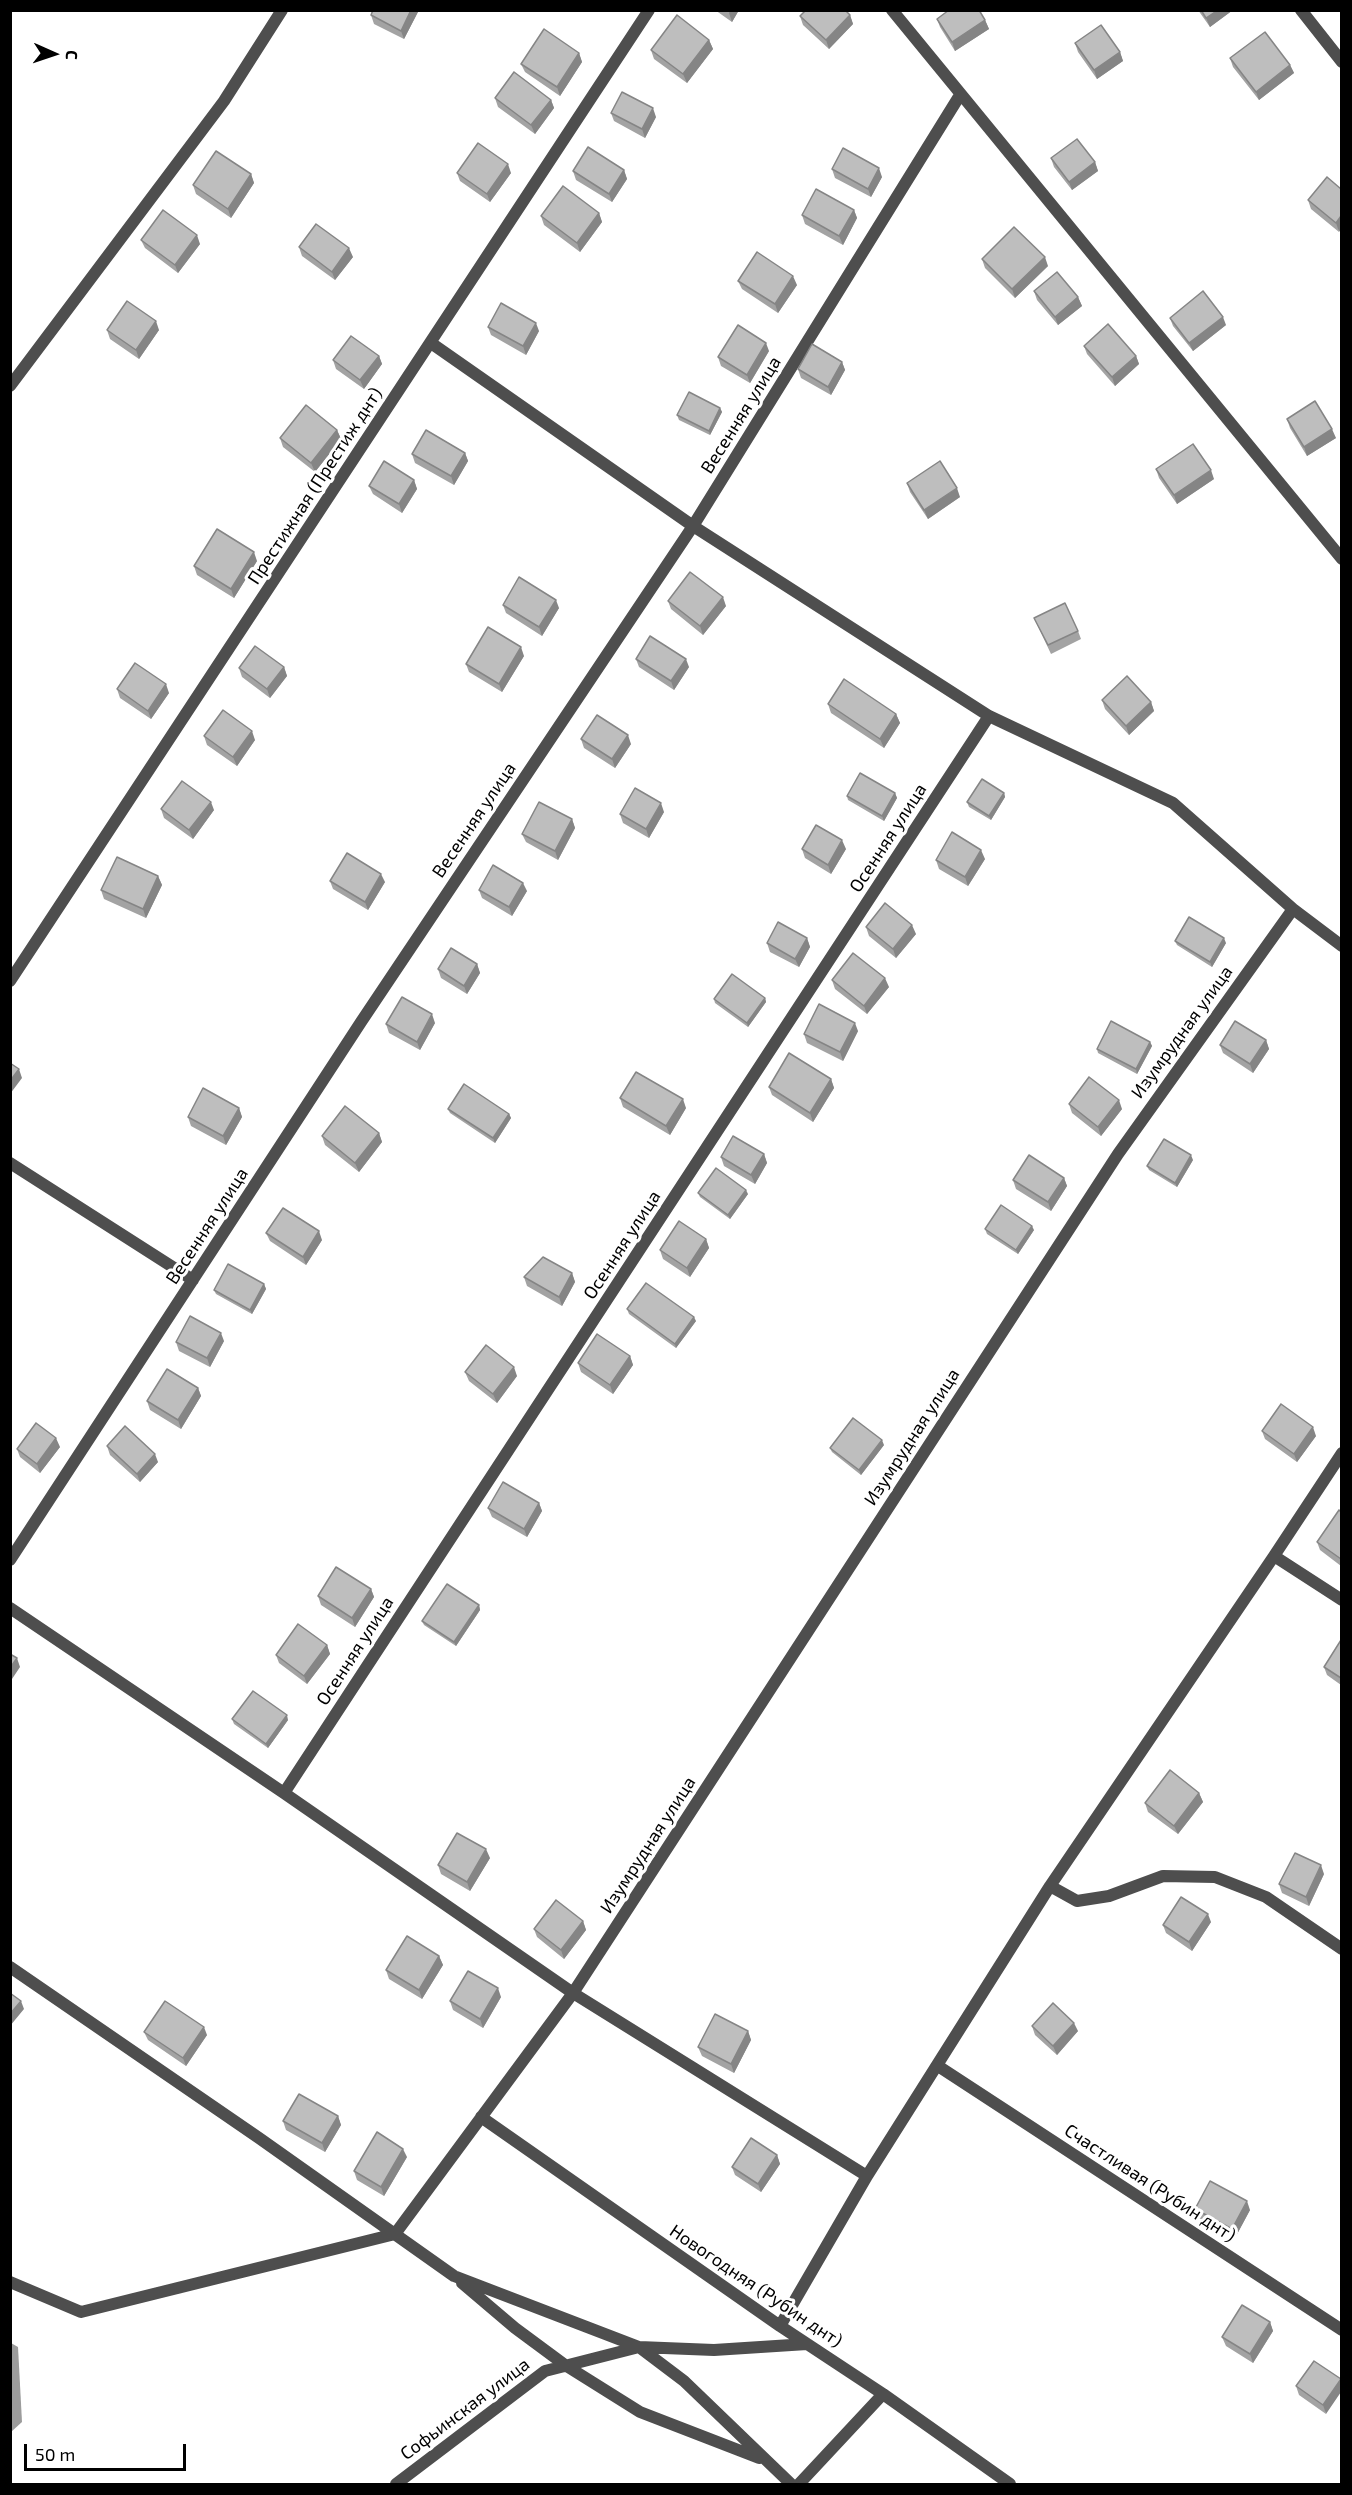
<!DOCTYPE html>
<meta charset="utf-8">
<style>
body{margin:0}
#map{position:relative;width:1352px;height:2495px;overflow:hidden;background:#fff;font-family:"Exo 2",sans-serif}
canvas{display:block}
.frame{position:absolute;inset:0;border:12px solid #000;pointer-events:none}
.north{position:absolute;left:24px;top:24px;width:60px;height:60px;-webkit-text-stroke:4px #fff;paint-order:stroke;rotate:93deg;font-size:16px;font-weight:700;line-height:24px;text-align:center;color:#000}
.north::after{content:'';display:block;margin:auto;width:21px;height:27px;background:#000;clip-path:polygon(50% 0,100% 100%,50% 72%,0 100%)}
.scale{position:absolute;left:24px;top:2444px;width:162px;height:27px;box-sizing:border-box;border:3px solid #000;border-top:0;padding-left:8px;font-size:18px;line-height:21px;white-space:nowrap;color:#000;-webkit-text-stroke:4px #fff;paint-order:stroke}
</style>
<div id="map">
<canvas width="1352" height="2495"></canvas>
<div class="frame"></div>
<div class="north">С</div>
<div class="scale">50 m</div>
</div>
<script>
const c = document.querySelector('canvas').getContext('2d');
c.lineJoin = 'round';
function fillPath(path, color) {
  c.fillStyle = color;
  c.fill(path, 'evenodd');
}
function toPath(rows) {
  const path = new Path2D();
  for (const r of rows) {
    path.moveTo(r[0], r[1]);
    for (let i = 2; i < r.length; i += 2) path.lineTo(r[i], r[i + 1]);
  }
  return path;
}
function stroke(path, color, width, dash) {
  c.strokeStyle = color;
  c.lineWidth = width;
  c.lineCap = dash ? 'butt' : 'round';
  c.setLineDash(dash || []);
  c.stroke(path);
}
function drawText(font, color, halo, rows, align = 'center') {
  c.font = font + ' "Exo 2",sans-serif';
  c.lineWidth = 6;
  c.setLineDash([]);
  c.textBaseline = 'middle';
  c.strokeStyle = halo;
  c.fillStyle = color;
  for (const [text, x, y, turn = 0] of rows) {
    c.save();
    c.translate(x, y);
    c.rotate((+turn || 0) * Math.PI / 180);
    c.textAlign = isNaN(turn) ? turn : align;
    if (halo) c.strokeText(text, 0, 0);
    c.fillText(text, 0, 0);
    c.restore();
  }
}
fillPath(toPath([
 [11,2343,18,2347,22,2422,11,2432]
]), '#9c9c9c');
stroke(toPath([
 [892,10,1342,559],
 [1301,10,1342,62],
 [431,343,693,526,989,716,1173,803,1293,909,1342,946],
 [10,386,224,101,282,10],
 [10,981,649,10],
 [10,1163,193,1280],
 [1274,1556,1342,1600],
 [10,1560,361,1022,693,526,960,95],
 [10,1608,284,1793,573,1993,867,2176],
 [284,1793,989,716],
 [1050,1886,1077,1901,1109,1896,1163,1876,1215,1877,1266,1897,1342,1949],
 [10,1967,259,2138,454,2276,639,2347,684,2381,791,2484],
 [938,2066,1342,2330],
 [481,2117,780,2326,883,2394,1010,2484],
 [10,2282,81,2312,395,2234,573,1993,1118,1154,1293,909],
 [462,2283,515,2328,565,2365,640,2412,759,2458],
 [780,2326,867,2176,1050,1886,1274,1556,1342,1453],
 [396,2484,545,2371,639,2347,714,2350,807,2344],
 [799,2484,883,2394]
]), '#4e4e4e', 12);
fillPath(toPath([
 [373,10,419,10,404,39,374,24,371,15],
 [715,10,739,10,732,22],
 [1198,10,1233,10,1210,27],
 [850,15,853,24,829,49,803,25,800,16],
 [937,19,985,20,989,29,955,51,940,27],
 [709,40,713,49,687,83,654,59,651,50],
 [1075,43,1120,52,1123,61,1097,79,1078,52],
 [579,53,582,62,560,96,525,72,521,64],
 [1230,58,1290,65,1294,73,1259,100,1233,67],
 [495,98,551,100,554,108,535,134,498,107],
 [611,113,656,117,645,138,614,121],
 [1051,158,1095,162,1098,171,1072,190,1054,167],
 [832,169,882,177,871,197,835,178],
 [624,170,627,179,612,202,576,180,573,171],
 [457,173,511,173,490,202,460,181],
 [251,174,254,183,231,218,196,194,193,185],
 [1327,177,1339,232,1311,209,1308,200],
 [854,210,857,218,843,245,805,224,802,215],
 [599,213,602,222,580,252,544,225,541,216],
 [141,240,200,244,178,273,145,248],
 [299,247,353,257,335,280,302,256],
 [982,259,1048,266,1015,298,985,268],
 [738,281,797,285,778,313,742,289],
 [1034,291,1078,297,1082,306,1058,325,1037,300],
 [1170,318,1226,325,1193,351,1173,326],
 [488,327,539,331,526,355,491,335],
 [107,330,159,330,139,359,110,339],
 [1084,346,1136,356,1139,364,1115,386,1087,354],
 [769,351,750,383,721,366,718,357],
 [379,356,382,364,364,389,336,369,333,360],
 [842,362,845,370,831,395,801,378,798,369],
 [720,408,722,412,710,435,679,420,677,415],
 [1287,419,1336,438,1307,456,1290,428],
 [337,430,341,439,315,472,283,447,280,438],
 [465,453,468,461,454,485,415,463,412,454],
 [1156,469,1214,479,1177,504,1159,478],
 [414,480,417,489,402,513,373,494,369,486],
 [907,483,960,497,928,519,910,492],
 [257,561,234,598,197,575,194,566],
 [668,601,726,606,703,635,671,609],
 [503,605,559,608,542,636,506,613],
 [1034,618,1078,631,1081,639,1051,654],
 [524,656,502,692,469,672,466,664],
 [636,659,689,667,674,690,639,667],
 [284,667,287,676,270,698,242,677,239,668],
 [117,689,169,693,151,719,120,698],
 [1102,700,1151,702,1154,711,1129,735,1105,709],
 [828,704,896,714,900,723,884,748,831,713],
 [204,736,255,740,237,766,207,745],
 [581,739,631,744,615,768,584,748],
 [895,793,897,798,884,821,848,800,847,796],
 [1004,793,1005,797,991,820,969,807,967,802],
 [161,809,214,810,193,839,164,818],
 [664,812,649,838,623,823,620,814],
 [572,819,575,828,558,860,526,842,522,834],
 [802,849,846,849,831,874,805,858],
 [985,859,968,886,939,869,936,860],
 [158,876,162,885,146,918,104,899,101,890],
 [330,881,385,882,368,910,333,889],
 [479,890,527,891,512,916,482,898],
 [866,927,916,934,896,958,869,936],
 [807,938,810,947,799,967,770,952,767,943],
 [1175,941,1226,943,1212,967,1177,945],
 [477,964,480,973,467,994,441,978,438,969],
 [832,980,889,987,867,1014,835,989],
 [765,998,766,1002,748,1027,715,1003,714,999],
 [435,1023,420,1050,389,1033,386,1024],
 [858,1031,843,1061,807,1043,804,1034],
 [1266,1040,1269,1049,1253,1073,1223,1053,1220,1045],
 [1150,1042,1152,1046,1137,1074,1098,1053,1097,1049],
 [831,1079,834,1088,813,1122,772,1095,769,1087],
 [620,1098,686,1108,670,1135,623,1107],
 [1069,1104,1122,1109,1101,1136,1072,1113],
 [239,1108,242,1117,226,1145,191,1126,188,1117],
 [448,1109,509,1114,511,1118,495,1143,450,1113],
 [379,1133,382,1142,359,1172,325,1145,322,1136],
 [764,1154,767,1163,755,1184,724,1166,721,1157],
 [1193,1160,1177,1187,1149,1170,1147,1166],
 [1064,1178,1067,1186,1051,1211,1016,1189,1013,1180],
 [698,1193,748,1194,730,1219,700,1197],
 [985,1229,1034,1230,1018,1254,987,1234],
 [266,1233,322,1240,306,1265,270,1241],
 [706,1239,709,1248,690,1277,663,1259,660,1250],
 [572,1273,575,1282,562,1306,527,1286,524,1277],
 [264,1284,266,1289,252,1314,216,1294,214,1290],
 [627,1309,696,1321,676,1348,629,1314],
 [224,1341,210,1367,179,1351,176,1342],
 [630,1356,633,1365,613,1394,581,1372,578,1363],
 [465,1372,517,1376,497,1403,469,1381],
 [198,1388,201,1396,181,1429,150,1410,147,1401],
 [1262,1431,1316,1436,1297,1462,1265,1439],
 [884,1445,861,1475,832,1452,830,1448],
 [107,1446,158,1462,140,1482,110,1455],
 [60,1447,40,1473,20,1457,17,1449],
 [539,1503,542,1511,527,1537,492,1517,488,1508],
 [1341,1512,1341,1566,1320,1550,1317,1542],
 [371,1589,374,1597,355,1627,321,1605,318,1596],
 [479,1605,480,1610,456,1646,424,1625,422,1621],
 [1341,1640,1341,1685,1327,1675,1324,1667],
 [327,1645,330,1654,307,1684,279,1663,276,1655],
 [232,1719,288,1720,268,1748,234,1724],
 [1199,1793,1203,1802,1178,1834,1148,1812,1145,1803],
 [490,1858,470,1891,441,1874,438,1865],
 [1324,1874,1309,1906,1282,1893,1279,1884],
 [583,1921,586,1930,564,1959,537,1937,534,1929],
 [1211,1922,1192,1951,1166,1933,1163,1925],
 [439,1956,443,1965,422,1999,389,1979,386,1970],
 [501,1997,483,2028,453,2010,450,2001],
 [1032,2026,1078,2031,1057,2055,1035,2035],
 [748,2031,751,2040,734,2073,702,2056,698,2047],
 [144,2032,207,2035,186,2066,148,2040],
 [338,2116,341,2125,325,2152,286,2130,283,2121],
 [777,2155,780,2164,761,2192,735,2175,732,2167],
 [407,2157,384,2196,357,2180,354,2171],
 [1195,2209,1250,2210,1235,2238,1198,2218],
 [1270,2322,1273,2331,1253,2363,1226,2346,1222,2337],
 [1314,2361,1326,2414,1299,2395,1296,2386]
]), '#a3a3a3');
fillPath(toPath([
 [411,10,419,10,404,39,401,31],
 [730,10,739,10,732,22,729,13],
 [1218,10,1233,10,1210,27,1206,18],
 [850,15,853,24,829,49,826,40],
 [985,20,989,29,955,51,952,42],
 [709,40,713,49,687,83,683,74],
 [1120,52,1123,61,1097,79,1094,70],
 [579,53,582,62,560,96,557,87],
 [1290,65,1294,73,1259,100,1256,92],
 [551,100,554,108,535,134,531,125],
 [653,108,656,117,645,138,642,129],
 [1095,162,1098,171,1072,190,1069,182],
 [508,164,511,173,490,202,487,194],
 [879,168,882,177,871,197,868,189],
 [624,170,627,179,612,202,609,194],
 [251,174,254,183,231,218,228,209],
 [854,210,857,218,843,245,839,236],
 [599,213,602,222,580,252,577,243],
 [1341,216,1341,229,1339,232,1336,223],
 [197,235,200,244,178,273,175,265],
 [349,248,353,257,335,280,332,272],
 [1045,257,1048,266,1015,298,1012,289],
 [793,276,797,285,778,313,775,304],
 [1078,297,1082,306,1058,325,1055,317],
 [1223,317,1226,325,1193,351,1189,343],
 [156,321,159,330,139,359,136,350],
 [536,323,539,331,526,355,523,346],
 [766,343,769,351,750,383,747,375],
 [379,356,382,364,364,389,360,380],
 [1136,356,1139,364,1115,386,1112,377],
 [842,362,845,370,831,395,828,387],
 [720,408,722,412,710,435,709,431],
 [1332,429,1336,438,1307,456,1304,447],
 [337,430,341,439,315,472,311,463],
 [465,453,468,461,454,485,451,476],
 [1211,470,1214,479,1177,504,1174,495],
 [414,480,417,489,402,513,399,504],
 [957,488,960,497,928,519,924,510],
 [254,552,257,561,234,598,231,589],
 [723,597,726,606,703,635,700,626],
 [556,600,559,608,542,636,539,627],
 [521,647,524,656,502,692,499,684],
 [686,659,689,667,674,690,671,681],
 [284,667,287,676,270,698,267,689],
 [166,684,169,693,151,719,148,711],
 [1151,702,1154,711,1129,735,1126,726],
 [896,714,900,723,884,748,880,739],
 [252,731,255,740,237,766,233,757],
 [628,735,631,744,615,768,612,759],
 [895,793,897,798,884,821,882,816],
 [1004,793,1005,797,991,820,989,816],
 [211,802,214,810,193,839,189,830],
 [661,803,664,812,649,838,646,829],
 [572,819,575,828,558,860,555,851],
 [842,840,846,849,831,874,828,865],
 [981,850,985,859,968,886,965,877],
 [381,874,385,882,368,910,365,902],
 [158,876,162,885,146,918,143,909],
 [523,883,527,891,512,916,509,907],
 [912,925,916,934,896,958,893,949],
 [807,938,810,947,799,967,795,959],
 [1224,938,1226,943,1212,967,1210,962],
 [477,964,480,973,467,994,464,986],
 [885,978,889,987,867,1014,864,1006],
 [765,998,766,1002,748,1027,747,1023],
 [432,1014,435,1023,420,1050,417,1042],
 [855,1023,858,1031,843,1061,840,1052],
 [1266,1040,1269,1049,1253,1073,1250,1064],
 [1150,1042,1152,1046,1137,1074,1136,1069],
 [19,1069,22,1078,10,1094,10,1081],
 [831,1079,834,1088,813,1122,810,1113],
 [683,1099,686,1108,670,1135,666,1126],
 [1119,1100,1122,1109,1101,1136,1098,1127],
 [239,1108,242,1117,226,1145,223,1136],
 [509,1114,511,1118,495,1143,493,1138],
 [379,1133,382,1142,359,1172,355,1163],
 [764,1154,767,1163,755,1184,751,1175],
 [1191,1155,1193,1160,1177,1187,1175,1183],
 [1064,1178,1067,1186,1051,1211,1048,1202],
 [746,1190,748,1194,730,1219,728,1215],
 [1032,1226,1034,1230,1018,1254,1016,1250],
 [319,1231,322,1240,306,1265,303,1257],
 [706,1239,709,1248,690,1277,687,1268],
 [572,1273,575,1282,562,1306,559,1297],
 [264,1284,266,1289,252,1314,250,1310],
 [694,1317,696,1321,676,1348,675,1344],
 [221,1333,224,1341,210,1367,207,1358],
 [630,1356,633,1365,613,1394,610,1385],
 [514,1367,517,1376,497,1403,493,1394],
 [198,1388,201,1396,181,1429,178,1420],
 [1313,1427,1316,1436,1297,1462,1294,1454],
 [56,1438,60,1447,40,1473,37,1464],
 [882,1440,884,1445,861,1475,859,1470],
 [155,1454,158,1462,140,1482,137,1474],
 [539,1503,542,1511,527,1537,524,1529],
 [371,1589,374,1597,355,1627,352,1618],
 [479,1605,480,1610,456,1646,454,1642],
 [327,1645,330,1654,307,1684,304,1676],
 [17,1658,20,1667,10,1682,10,1668],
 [287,1715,288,1720,268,1748,266,1744],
 [1199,1793,1203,1802,1178,1834,1174,1826],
 [486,1849,490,1858,470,1891,467,1882],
 [1321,1865,1324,1874,1309,1906,1306,1897],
 [1208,1914,1211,1922,1192,1951,1189,1942],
 [583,1921,586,1930,564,1959,561,1950],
 [439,1956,443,1965,422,1999,419,1990],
 [498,1988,501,1997,483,2028,480,2019],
 [21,2001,24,2009,10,2026,10,2014],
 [1074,2023,1078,2031,1057,2055,1053,2046],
 [204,2027,207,2035,186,2066,183,2058],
 [748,2031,751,2040,734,2073,731,2064],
 [338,2116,341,2125,325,2152,322,2143],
 [403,2149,407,2157,384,2196,381,2187],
 [777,2155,780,2164,761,2192,758,2184],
 [1247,2201,1250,2210,1235,2238,1232,2229],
 [1270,2322,1273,2331,1253,2363,1250,2354],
 [1341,2379,1341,2392,1326,2414,1323,2405]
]), '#858585');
const building = toPath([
 [373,10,411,10,401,31,371,15,373,10],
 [806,10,845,10,850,15,826,40,800,16,806,10],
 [949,10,979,10,985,20,952,42,937,19,949,10],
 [1201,10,1218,10,1206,18,1201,10],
 [677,15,709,40,683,74,651,50,677,15],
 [1101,25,1120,52,1094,70,1075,43,1101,25],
 [544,29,579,53,557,87,521,64,544,29],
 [1265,32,1290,65,1256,92,1230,58,1265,32],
 [514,72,551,100,531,125,495,98,514,72],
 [622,92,653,108,642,129,611,113,622,92],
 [1077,139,1095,162,1069,182,1051,158,1077,139],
 [478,143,508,164,487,194,457,173,478,143],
 [588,147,624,170,609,194,573,171,588,147],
 [843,148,879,168,868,189,832,169,843,148],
 [216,151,251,174,228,209,193,185,216,151],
 [1327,177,1341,189,1341,216,1336,223,1308,200,1327,177],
 [563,186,599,213,577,243,541,216,563,186],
 [816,189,854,210,839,236,802,215,816,189],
 [163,210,197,235,175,265,141,240,163,210],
 [316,224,349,248,332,272,299,247,316,224],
 [1014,227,1045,257,1012,289,982,259,1014,227],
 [757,252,793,276,775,304,738,281,757,252],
 [1057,272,1078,297,1055,317,1034,291,1057,272],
 [1203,291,1223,317,1189,343,1170,318,1203,291],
 [127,301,156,321,136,350,107,330,127,301],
 [501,303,536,323,523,346,488,327,501,303],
 [1108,324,1136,356,1112,377,1084,346,1108,324],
 [738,325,766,343,747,375,718,357,738,325],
 [351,336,379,356,360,380,333,360,351,336],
 [812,344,842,362,828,387,798,369,812,344],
 [689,392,720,408,709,431,677,415,689,392],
 [1315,401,1332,429,1304,447,1287,419,1315,401],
 [306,405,337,430,311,463,280,438,306,405],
 [426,430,465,453,451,476,412,454,426,430],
 [1193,444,1211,470,1174,495,1156,469,1193,444],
 [384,461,414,480,399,504,369,486,384,461],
 [940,461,957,488,924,510,907,483,940,461],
 [217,529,254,552,231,589,194,566,217,529],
 [690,572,723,597,700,626,668,601,690,572],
 [519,577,556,600,539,627,503,605,519,577],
 [1065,603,1078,631,1048,645,1034,618,1065,603],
 [488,627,521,647,499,684,466,664,488,627],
 [650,636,686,659,671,681,636,659,650,636],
 [255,646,284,667,267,689,239,668,255,646],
 [135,663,166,684,148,711,117,689,135,663],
 [1127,676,1151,702,1126,726,1102,700,1127,676],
 [844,679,896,714,880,739,828,704,844,679],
 [223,710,252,731,233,757,204,736,223,710],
 [597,715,628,735,612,759,581,739,597,715],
 [860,773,895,793,882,816,847,796,860,773],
 [982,779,1004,793,989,816,967,802,982,779],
 [182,781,211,802,189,830,161,809,182,781],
 [635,788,661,803,646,829,620,814,635,788],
 [539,802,572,819,555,851,522,834,539,802],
 [816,825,842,840,828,865,802,849,816,825],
 [952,832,981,850,965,877,936,860,952,832],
 [347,853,381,874,365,902,330,881,347,853],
 [117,857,158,876,143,909,101,890,117,857],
 [493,865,523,883,509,907,479,890,493,865],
 [885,903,912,925,893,949,866,927,885,903],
 [1189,917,1224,938,1210,962,1175,941,1189,917],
 [778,922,807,938,795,959,767,943,778,922],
 [451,948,477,964,464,986,438,969,451,948],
 [853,953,885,978,864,1006,832,980,853,953],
 [732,974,765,998,747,1023,714,999,732,974],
 [402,997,432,1014,417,1042,386,1024,402,997],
 [819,1004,855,1023,840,1052,804,1034,819,1004],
 [1111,1021,1150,1042,1136,1069,1097,1049,1111,1021],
 [1235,1021,1266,1040,1250,1064,1220,1045,1235,1021],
 [789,1053,831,1079,810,1113,769,1087,789,1053],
 [10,1063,19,1069,10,1081,10,1063],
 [636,1072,683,1099,666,1126,620,1098,636,1072],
 [1089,1077,1119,1100,1098,1127,1069,1104,1089,1077],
 [464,1084,509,1114,493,1138,448,1109,464,1084],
 [203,1088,239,1108,223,1136,188,1117,203,1088],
 [345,1106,379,1133,355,1163,322,1136,345,1106],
 [733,1136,764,1154,751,1175,721,1157,733,1136],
 [1164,1139,1191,1155,1175,1183,1147,1166,1164,1139],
 [1029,1155,1064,1178,1048,1202,1013,1180,1029,1155],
 [716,1168,746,1190,728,1215,698,1193,716,1168],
 [1001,1205,1032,1226,1016,1250,985,1229,1001,1205],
 [283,1208,319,1231,303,1257,266,1233,283,1208],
 [679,1221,706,1239,687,1268,660,1250,679,1221],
 [543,1257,572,1273,559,1297,524,1277,543,1257],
 [228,1264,264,1284,250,1310,214,1290,228,1264],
 [646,1283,694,1317,675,1344,627,1309,646,1283],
 [190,1316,221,1333,207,1358,176,1342,190,1316],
 [597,1334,630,1356,610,1385,578,1363,597,1334],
 [486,1345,514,1367,493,1394,465,1372,486,1345],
 [167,1369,198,1388,178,1420,147,1401,167,1369],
 [1281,1404,1313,1427,1294,1454,1262,1431,1281,1404],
 [853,1418,882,1440,859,1470,830,1448,853,1418],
 [36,1423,56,1438,37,1464,17,1449,36,1423],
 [125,1426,155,1454,137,1474,107,1446,125,1426],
 [503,1482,539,1503,524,1529,488,1508,503,1482],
 [1339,1510,1341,1512,1341,1559,1317,1542,1339,1510],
 [336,1567,371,1589,352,1618,318,1596,336,1567],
 [447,1584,479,1605,454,1642,422,1621,447,1584],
 [298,1624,327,1645,304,1676,276,1655,298,1624],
 [1341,1640,1341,1678,1324,1667,1341,1640],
 [10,1654,17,1658,10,1668,10,1654],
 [253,1691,287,1715,266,1744,232,1719,253,1691],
 [1170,1770,1199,1793,1174,1826,1145,1803,1170,1770],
 [457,1833,486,1849,467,1882,438,1865,457,1833],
 [1295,1853,1321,1865,1306,1897,1279,1884,1295,1853],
 [1181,1897,1208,1914,1189,1942,1163,1925,1181,1897],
 [556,1900,583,1921,561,1950,534,1929,556,1900],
 [407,1936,439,1956,419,1990,386,1970,407,1936],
 [468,1971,498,1988,480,2019,450,2001,468,1971],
 [10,1993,21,2001,10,2014,10,1993],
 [165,2001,204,2027,183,2058,144,2032,165,2001],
 [1053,2003,1074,2023,1053,2046,1032,2026,1053,2003],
 [715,2014,748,2031,731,2064,698,2047,715,2014],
 [299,2094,338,2116,322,2143,283,2121,299,2094],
 [377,2132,403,2149,381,2187,354,2171,377,2132],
 [751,2138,777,2155,758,2184,732,2167,751,2138],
 [1210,2181,1247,2201,1232,2229,1195,2209,1210,2181],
 [1242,2305,1270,2322,1250,2354,1222,2337,1242,2305],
 [1314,2361,1341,2379,1323,2405,1296,2386,1314,2361]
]);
fillPath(building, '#bebebe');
stroke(building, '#858585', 1.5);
drawText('18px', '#000', '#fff', [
 ["Весенняя улица",741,415,-58],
 ["Престижная (Престиж днт)",315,486,-57],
 ["Весенняя улица",474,820,-56],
 ["Осенняя улица",888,838,-57],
 ["Изумрудная улица",1182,1032,-54],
 ["Весенняя улица",207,1226,-57],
 ["Осенняя улица",622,1245,-57],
 ["Изумрудная улица",912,1437,-57],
 ["Осенняя улица",355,1651,-57],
 ["Изумрудная улица",648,1845,-57],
 ["Счастливая (Рубин днт)",1150,2183,33],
 ["Новогодняя (Рубин днт)",756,2286,34],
 ["Софьинская улица",465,2409,-37]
]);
</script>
